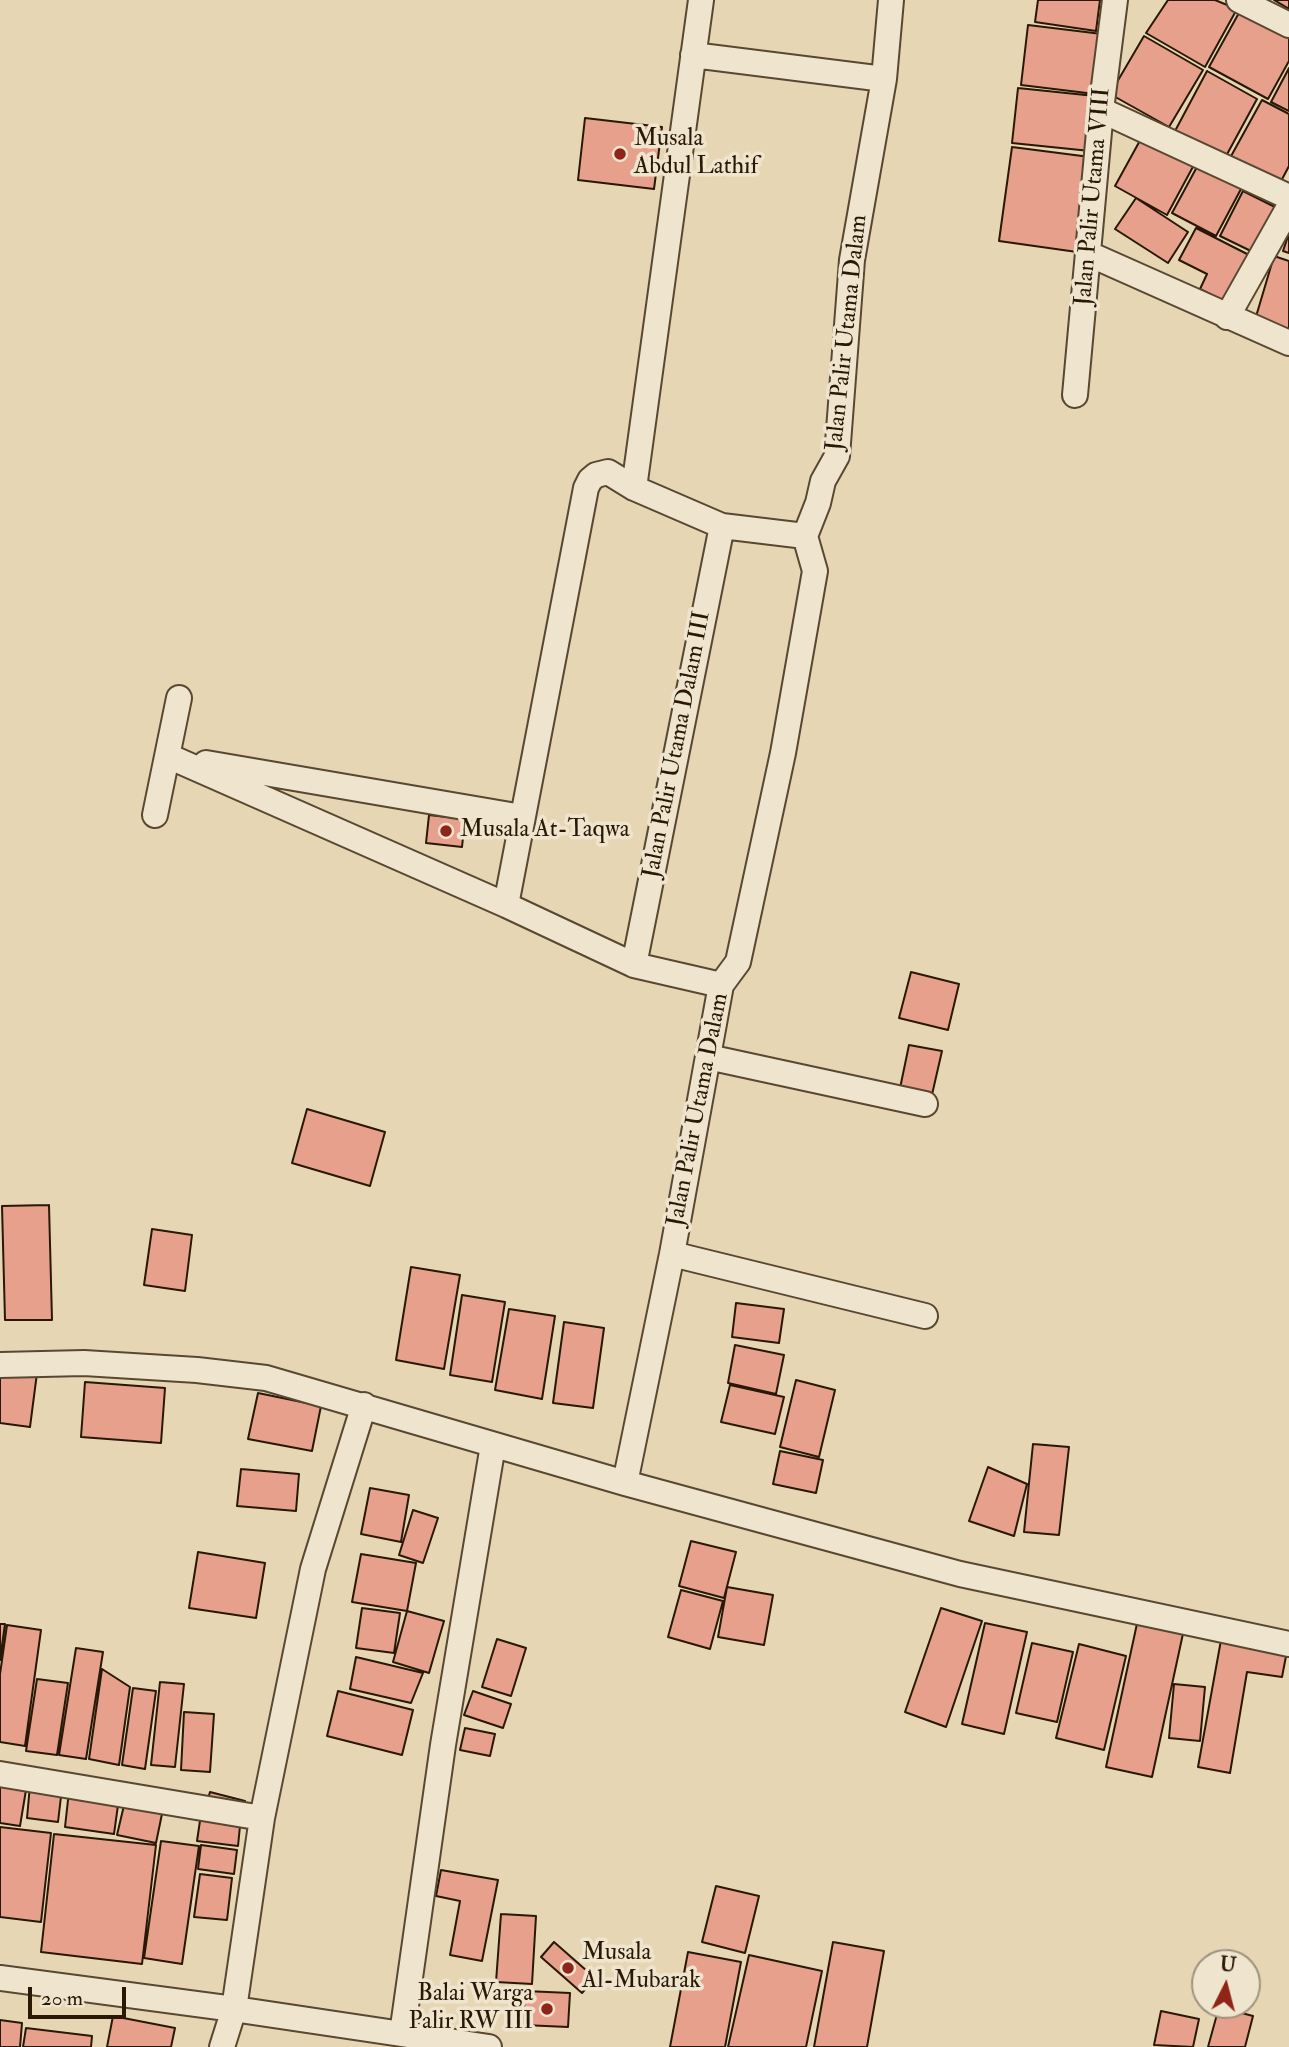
<!DOCTYPE html>
<style>
body{margin:0}
#map{position:relative;width:1289px;height:2047px;overflow:hidden;background:#e7d6b4;font-family:"IM FELL Double Pica",serif}
canvas{display:block}
.north{position:absolute;left:1191px;top:1949px;width:70px;height:70px;box-sizing:border-box;background:#efe4ce;border:2px solid #9f927e;border-radius:50%;rotate:6deg;font-size:19px;font-weight:700;line-height:28px;text-align:center;color:#281805}
.north::after{content:'';display:block;margin:auto;width:24px;height:32px;background:#8f2418;clip-path:polygon(50% 0,100% 100%,50% 72%,0 100%)}
.scale{position:absolute;left:28px;top:1987px;width:98px;height:32px;box-sizing:border-box;border:4px solid #281805;border-top:0;padding-left:9px;font-size:21px;line-height:24px;white-space:nowrap;color:#281805;-webkit-text-stroke:5px #efe4ce;paint-order:stroke}
</style>
<div id="map">
<canvas width="1289" height="2047"></canvas>
<div class="north">U</div>
<div class="scale">20 m</div>
</div>
<script>
const c = document.querySelector('canvas').getContext('2d');
c.lineJoin = 'round';
function fillPath(path, color) {
  c.fillStyle = color;
  c.fill(path, 'evenodd');
}
function toPath(rows) {
  const path = new Path2D();
  for (const r of rows) {
    path.moveTo(r[0], r[1]);
    for (let i = 2; i < r.length; i += 2) path.lineTo(r[i], r[i + 1]);
  }
  return path;
}
function stroke(path, color, width, dash) {
  c.strokeStyle = color;
  c.lineWidth = width;
  c.lineCap = dash ? 'butt' : 'round';
  c.setLineDash(dash || []);
  c.stroke(path);
}
function drawText(font, color, halo, rows, align = 'center') {
  c.font = font + ' "IM FELL Double Pica",serif';
  c.lineWidth = 7;
  c.setLineDash([]);
  c.textBaseline = 'middle';
  c.strokeStyle = halo;
  c.fillStyle = color;
  for (const [text, x, y, turn = 0] of rows) {
    c.save();
    c.translate(x, y);
    c.rotate((+turn || 0) * Math.PI / 180);
    c.textAlign = isNaN(turn) ? turn : align;
    if (halo) c.strokeText(text, 0, 0);
    c.fillText(text, 0, 0);
    c.restore();
  }
}
const building = toPath([
 [1038,0,1100,0,1096,31,1035,22,1038,0],
 [1168,0,1215,0,1237,9,1205,67,1146,33,1168,0],
 [1274,0,1289,0,1289,9,1274,0],
 [1240,11,1289,38,1289,61,1268,99,1209,67,1240,11],
 [1028,25,1102,34,1095,94,1021,85,1028,25],
 [1144,36,1203,70,1169,127,1110,94,1144,36],
 [1289,68,1289,111,1271,102,1289,68],
 [1207,71,1257,99,1225,158,1175,131,1207,71],
 [1018,88,1095,96,1090,151,1012,143,1018,88],
 [1262,100,1289,114,1289,166,1279,185,1230,158,1262,100],
 [585,118,662,127,654,189,578,180,585,118],
 [1143,135,1195,163,1167,215,1115,186,1143,135],
 [1012,147,1090,157,1077,252,999,241,1012,147],
 [1198,165,1241,189,1216,236,1172,213,1198,165],
 [1243,191,1279,209,1257,254,1220,236,1243,191],
 [1136,198,1188,232,1168,263,1115,229,1136,198],
 [1196,228,1251,256,1227,303,1200,289,1207,274,1179,260,1196,228],
 [1289,233,1289,253,1283,251,1289,233],
 [1274,256,1289,261,1289,330,1255,320,1274,256],
 [429,815,465,819,462,847,426,843,429,815],
 [911,972,959,984,948,1030,899,1018,911,972],
 [909,1045,942,1051,931,1099,899,1093,909,1045],
 [307,1109,385,1132,370,1186,292,1163,307,1109],
 [49,1205,52,1320,5,1320,2,1206,49,1205],
 [152,1229,192,1235,185,1291,144,1285,152,1229],
 [411,1267,460,1275,444,1369,396,1360,411,1267],
 [462,1295,505,1302,492,1382,450,1375,462,1295],
 [736,1303,784,1309,779,1343,732,1337,736,1303],
 [509,1309,555,1316,542,1399,495,1390,509,1309],
 [564,1322,604,1328,593,1408,553,1403,564,1322],
 [735,1345,784,1355,776,1394,728,1383,735,1345],
 [0,1368,37,1373,30,1427,0,1423,0,1368],
 [796,1380,835,1390,819,1457,780,1447,796,1380],
 [85,1382,165,1388,161,1443,81,1437,85,1382],
 [730,1385,784,1397,775,1434,721,1422,730,1385],
 [258,1393,321,1406,312,1451,248,1439,258,1393],
 [1033,1444,1069,1447,1059,1535,1024,1532,1033,1444],
 [780,1451,823,1460,816,1493,773,1484,780,1451],
 [988,1467,1027,1484,1014,1536,969,1521,988,1467],
 [241,1469,299,1474,296,1511,237,1506,241,1469],
 [370,1488,409,1495,401,1542,361,1534,370,1488],
 [413,1510,438,1518,423,1563,399,1555,413,1510],
 [691,1541,736,1552,724,1598,679,1586,691,1541],
 [198,1552,265,1563,256,1618,189,1608,198,1552],
 [361,1554,416,1563,407,1611,352,1602,361,1554],
 [727,1587,773,1595,764,1645,718,1637,727,1587],
 [681,1590,723,1601,710,1649,668,1637,681,1590],
 [362,1608,400,1613,394,1653,356,1648,362,1608],
 [941,1608,982,1621,946,1727,905,1712,941,1608],
 [407,1611,444,1621,429,1673,393,1662,407,1611],
 [1138,1619,1184,1629,1152,1777,1106,1767,1138,1619],
 [985,1623,1027,1632,1004,1734,962,1724,985,1623],
 [0,1624,5,1624,0,1660,0,1624],
 [7,1625,41,1630,25,1746,0,1742,0,1674,7,1625],
 [497,1639,526,1648,511,1696,482,1687,497,1639],
 [1221,1640,1287,1651,1282,1677,1247,1672,1230,1773,1198,1767,1221,1640],
 [1032,1643,1073,1652,1057,1722,1016,1713,1032,1643],
 [1079,1644,1126,1656,1104,1750,1056,1738,1079,1644],
 [76,1648,103,1652,86,1759,59,1755,76,1648],
 [356,1657,423,1673,411,1703,350,1689,356,1657],
 [102,1669,130,1687,119,1765,89,1759,102,1669],
 [37,1679,68,1683,57,1755,26,1751,37,1679],
 [160,1682,184,1684,175,1767,151,1765,160,1682],
 [1174,1684,1205,1687,1200,1741,1169,1738,1174,1684],
 [133,1688,156,1691,145,1769,122,1765,133,1688],
 [338,1691,413,1710,402,1755,327,1736,338,1691],
 [473,1691,511,1704,503,1728,464,1715,473,1691],
 [184,1712,214,1714,210,1772,181,1770,184,1712],
 [465,1728,495,1734,490,1756,460,1750,465,1728],
 [0,1780,27,1784,20,1826,0,1823,0,1780],
 [30,1785,62,1788,58,1822,27,1818,30,1785],
 [69,1791,119,1798,114,1834,65,1827,69,1791],
 [210,1792,245,1801,242,1811,207,1802,210,1792],
 [125,1801,163,1809,156,1843,117,1835,125,1801],
 [201,1814,240,1826,238,1846,197,1841,201,1814],
 [0,1827,51,1833,41,1922,0,1917,0,1827],
 [54,1834,156,1845,142,1964,41,1952,54,1834],
 [161,1841,199,1846,182,1964,144,1958,161,1841],
 [201,1845,237,1850,234,1874,198,1869,201,1845],
 [441,1870,498,1880,482,1961,450,1955,460,1901,436,1896,441,1870],
 [200,1874,232,1878,227,1920,194,1917,200,1874],
 [716,1886,759,1896,745,1953,702,1942,716,1886],
 [501,1914,536,1916,532,1984,496,1982,501,1914],
 [554,1942,595,1978,582,1993,541,1957,554,1942],
 [833,1942,884,1951,867,2047,814,2047,833,1942],
 [688,1952,741,1962,725,2047,670,2047,688,1952],
 [749,1955,822,1971,806,2047,728,2047,749,1955],
 [525,1991,570,1993,568,2027,523,2025,525,1991],
 [1219,2007,1253,2016,1245,2047,1208,2047,1219,2007],
 [1161,2011,1199,2019,1193,2047,1154,2045,1161,2011],
 [113,2016,175,2028,171,2047,107,2047,113,2016],
 [0,2020,22,2023,20,2047,0,2047,0,2020],
 [26,2028,92,2036,91,2047,23,2047,26,2028]
]);
fillPath(building, '#e6a08c');
stroke(building, '#281805', 2);
const minor = toPath([
 [1239,0,1289,25],
 [693,55,884,79],
 [1101,110,1289,197],
 [1089,254,1289,343],
 [1227,317,1289,207],
 [1075,395,1101,110,1115,0],
 [634,488,701,0],
 [168,756,506,905,634,965,721,985],
 [206,763,522,817],
 [155,815,179,698],
 [506,905,586,488,590,480,596,475,608,472,634,488,722,526,805,536,818,503,823,481,837,456,852,260,884,79,891,0],
 [634,965,722,526],
 [708,1057,925,1104],
 [672,1254,925,1316],
 [0,1365,84,1363,197,1370,266,1378,625,1483,960,1574,1289,1644],
 [625,1483,672,1254,721,985,738,962,783,753,815,571,805,536],
 [0,1774,262,1818],
 [0,1978,234,2009,489,2047],
 [402,2034,443,1745,493,1445],
 [222,2047,234,2009,262,1818,313,1569,364,1405]
]);
stroke(minor, '#584831', 28);
stroke(minor, '#efe4ce', 24);
for (const [x, y, r, color] of [
 [620,154,7,"#8f2418"],
 [446,831,7,"#8f2418"],
 [568,1968,7,"#8f2418"],
 [547,2009,7,"#8f2418"]
]) {
  const dot = new Path2D();
  dot.arc(x, y, r, 0, 2 * Math.PI);
  c.fillStyle = color;
  c.fill(dot);
  stroke(dot, '#efe4ce', 2.5);
}
drawText('24px', '#281805', '#efe4ce', [
 ["Musala",634,140],
 ["Abdul Lathif",634,168],
 ["Musala At-Taqwa",460,831],
 ["Musala",582,1954],
 ["Al-Mubarak",582,1982],
 ["Balai Warga",533,1995,"right"],
 ["Palir RW III",533,2023,"right"]
], 'left');
drawText('24px', '#281805', '#efe4ce', [
 ["Jalan Palir Utama VIII",1094,197,-85],
 ["Jalan Palir Utama Dalam",848,333,-84],
 ["Jalan Palir Utama Dalam III",678,745,-79],
 ["Jalan Palir Utama Dalam",699,1110,-79]
]);
</script>
